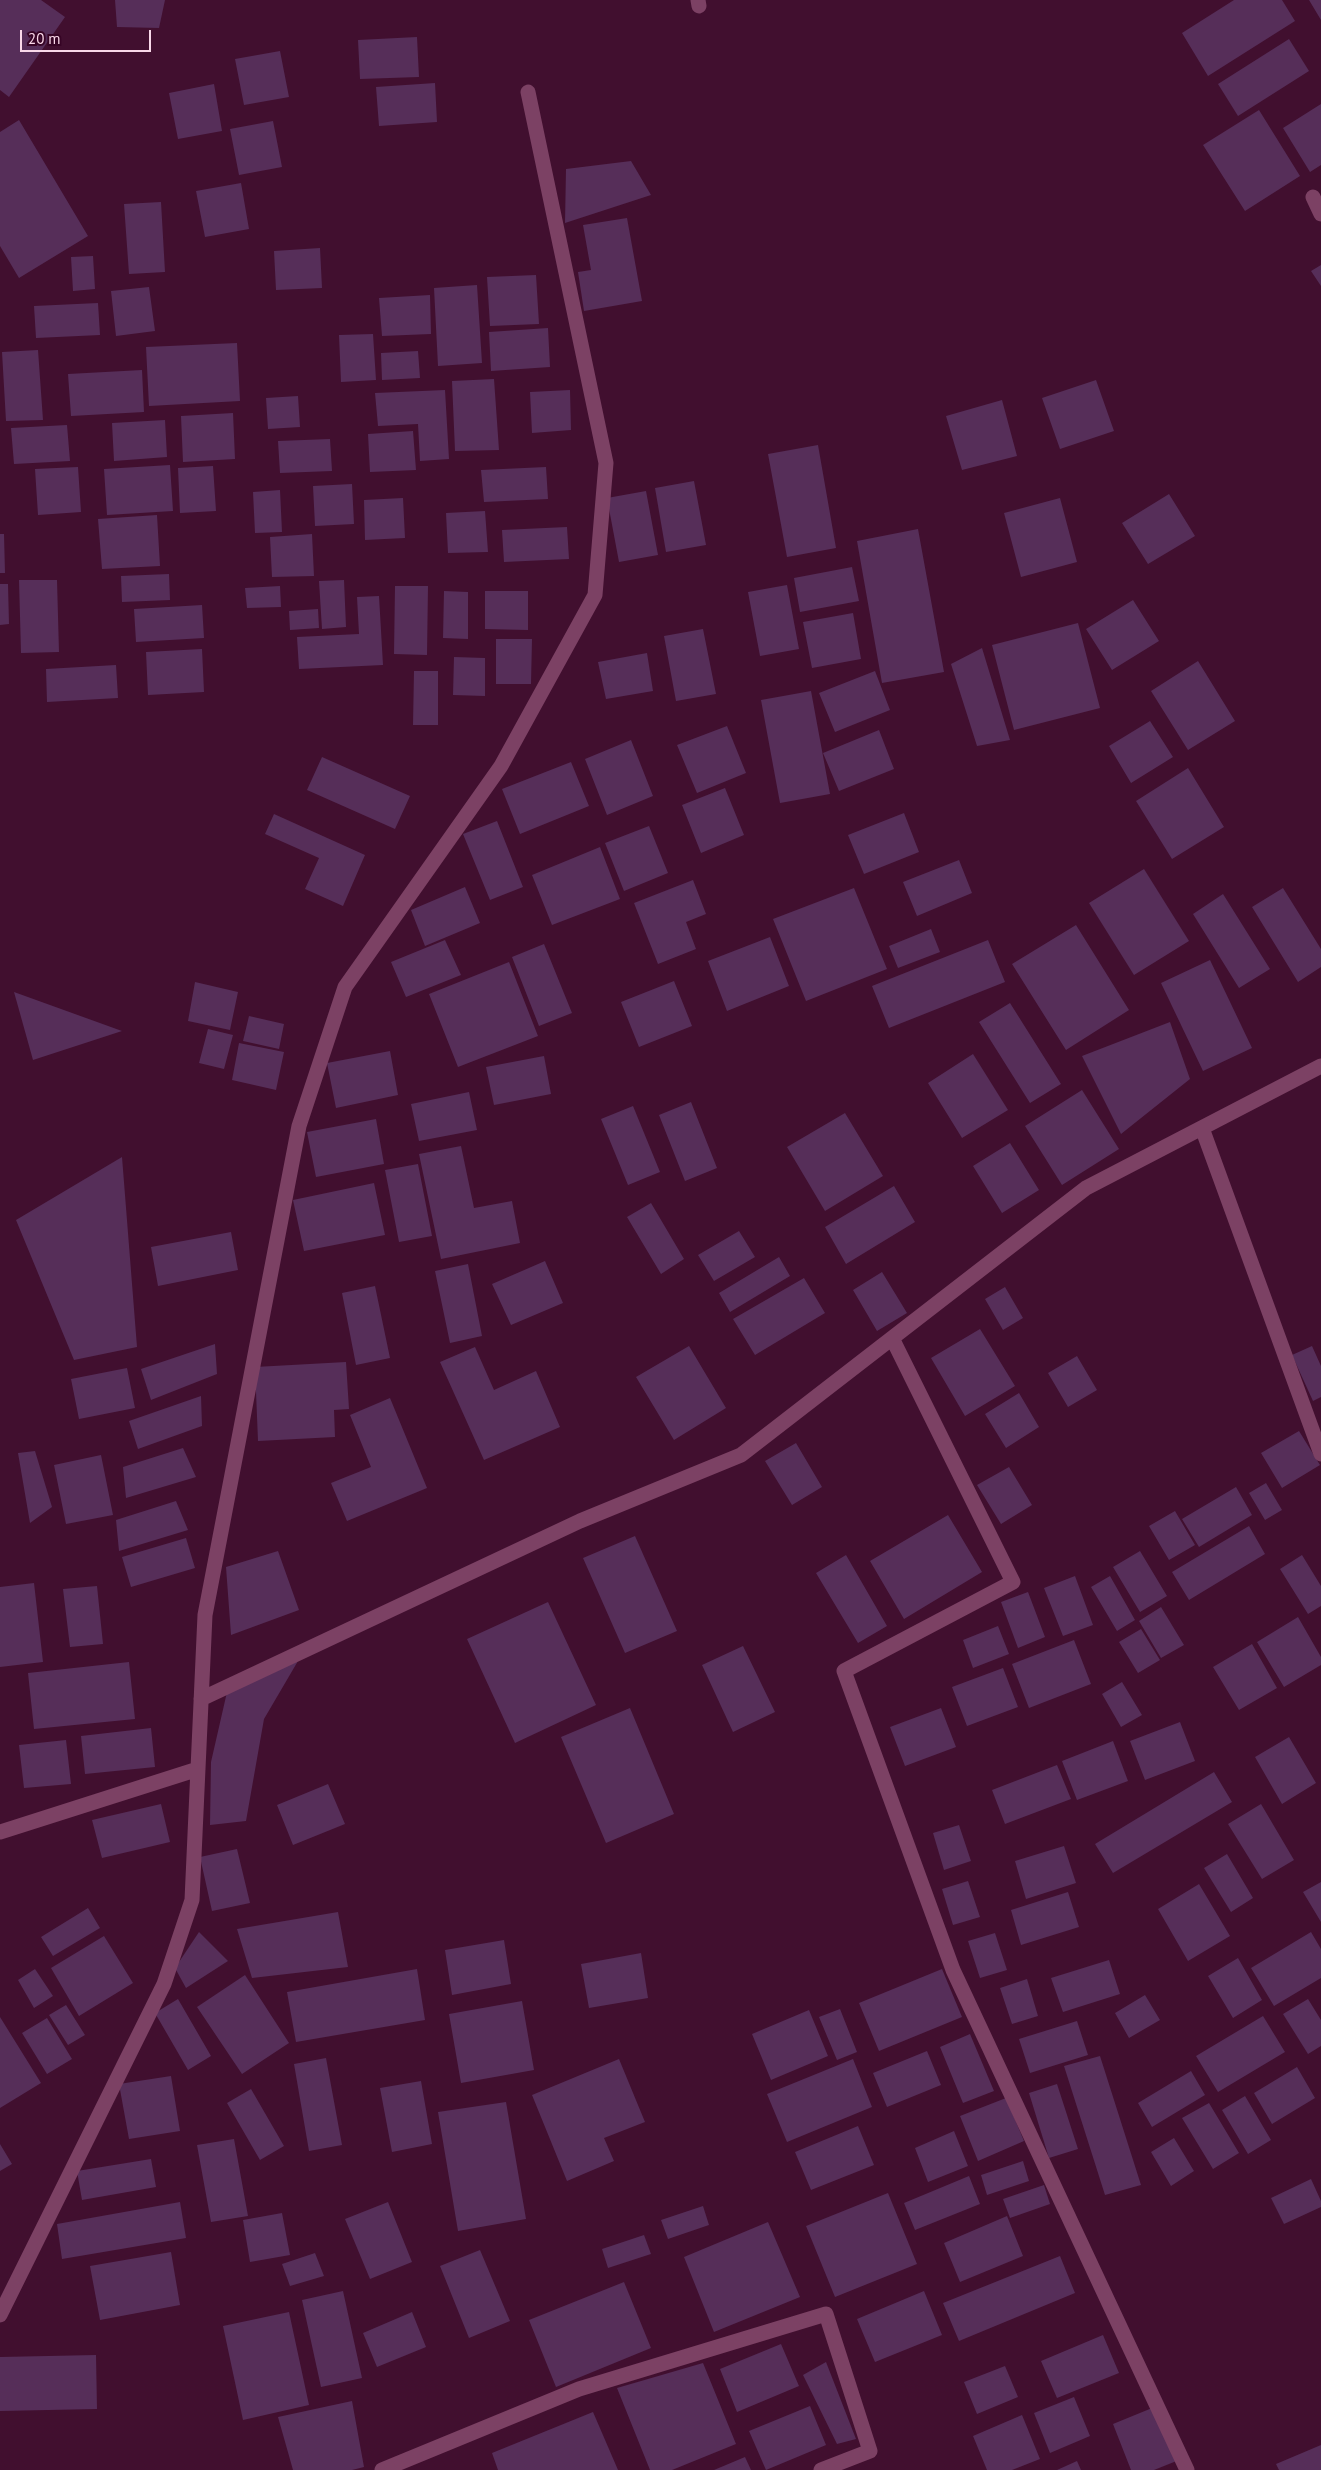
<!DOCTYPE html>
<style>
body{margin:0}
#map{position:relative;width:1321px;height:2470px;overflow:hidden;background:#410f2f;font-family:"PT Sans",sans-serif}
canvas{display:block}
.scale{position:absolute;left:20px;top:30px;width:131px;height:22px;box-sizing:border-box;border:2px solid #f9d8e9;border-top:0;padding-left:6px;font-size:15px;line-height:18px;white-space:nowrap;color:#f9d8e9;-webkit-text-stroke:4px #360425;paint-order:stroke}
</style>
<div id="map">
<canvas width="1321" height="2470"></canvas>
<div class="scale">20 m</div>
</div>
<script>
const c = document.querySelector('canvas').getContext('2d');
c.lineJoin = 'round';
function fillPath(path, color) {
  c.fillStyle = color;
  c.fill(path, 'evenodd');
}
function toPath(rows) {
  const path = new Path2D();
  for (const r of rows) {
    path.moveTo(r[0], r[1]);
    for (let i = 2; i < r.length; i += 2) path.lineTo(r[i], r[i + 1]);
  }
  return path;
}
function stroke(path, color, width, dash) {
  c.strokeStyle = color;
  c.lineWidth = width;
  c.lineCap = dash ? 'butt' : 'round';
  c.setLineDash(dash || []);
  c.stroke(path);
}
fillPath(toPath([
 [0,0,41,0,65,17,9,97,0,90],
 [115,0,165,0,159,28,117,27],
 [1234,0,1282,0,1295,21,1208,76,1182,33],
 [1309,0,1321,0,1321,20],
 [417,37,419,77,360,79,358,40],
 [1289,39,1309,71,1238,116,1218,84],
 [280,51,289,97,244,105,235,59],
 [435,83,437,122,379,126,376,87],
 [214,84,222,131,178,139,169,93],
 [1321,104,1321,165,1310,172,1283,128],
 [1259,110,1300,176,1245,211,1203,145],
 [19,120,88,236,19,278,0,246,0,132],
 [273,121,282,167,239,175,230,129],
 [631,161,651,195,565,223,566,169],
 [241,183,249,229,205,237,196,191],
 [161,202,165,272,129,274,124,204],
 [627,218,642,301,584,311,578,272,591,270,583,225],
 [320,248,322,288,276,290,274,251],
 [93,256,95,289,73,291,71,257],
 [1321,265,1321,286,1311,271],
 [536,275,539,324,490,326,487,277],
 [477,285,482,363,438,366,434,288],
 [149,287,155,331,116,336,111,291],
 [430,295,431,334,382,336,379,298],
 [98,303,100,335,36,338,34,306],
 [548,328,550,367,491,371,489,332],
 [373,334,376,380,341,382,339,335],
 [237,343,240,401,149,406,146,347],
 [38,350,43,420,6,421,2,352],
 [418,351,420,378,382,380,381,353],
 [142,370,144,412,71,416,68,374],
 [494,379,499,450,455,451,452,381],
 [1096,380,1114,431,1060,449,1042,398],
 [445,390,449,459,420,461,418,424,378,426,375,393],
 [570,390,571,430,532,433,530,392],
 [298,396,300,427,268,429,266,398],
 [1002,400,1017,456,962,470,946,416],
 [233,413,235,459,183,462,181,416],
 [165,420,167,457,114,461,112,423],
 [67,425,70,461,14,464,11,428],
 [413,431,416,470,370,472,368,434],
 [330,439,332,471,280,473,278,441],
 [818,445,836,548,787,557,768,454],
 [170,465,173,511,107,515,104,469],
 [213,466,216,511,180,513,178,468],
 [78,467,81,512,38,515,35,469],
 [546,467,548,499,484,502,481,470],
 [694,481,706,545,666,552,655,488],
 [352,484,354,524,315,526,313,486],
 [280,490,282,532,255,533,253,492],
 [646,491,658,555,619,562,607,498],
 [1169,494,1195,536,1148,564,1122,523],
 [403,498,405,538,365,540,364,500],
 [1060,498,1077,562,1021,577,1004,513],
 [485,511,488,552,448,553,446,513],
 [157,515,160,566,102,569,98,519],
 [567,527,569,559,504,562,502,530],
 [918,529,944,672,882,683,857,541],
 [0,534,4,534,5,573,0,573],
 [312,534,314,576,272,577,270,537],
 [852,567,859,601,800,612,794,578],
 [169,574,170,600,122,602,121,576],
 [19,580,57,580,59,652,21,653],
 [344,580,346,627,322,629,319,581],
 [0,584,8,584,9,624,0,625],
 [787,585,799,649,760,656,748,592],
 [280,586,281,607,247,608,245,588],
 [395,586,428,586,427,655,394,654],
 [444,591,468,592,468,639,443,638],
 [485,591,528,591,528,630,485,629],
 [379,596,383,665,299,669,297,637,359,634,357,597],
 [1133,600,1159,641,1112,670,1086,629],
 [202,605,204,638,136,642,134,609],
 [318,609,319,628,290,630,289,611],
 [853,613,861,659,812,668,803,622],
 [1078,623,1100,708,1014,730,992,645],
 [703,629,716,694,676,701,664,636],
 [496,639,532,639,531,684,496,684],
 [982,648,1010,740,977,746,951,664],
 [202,649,204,692,148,695,146,652],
 [647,653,653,691,606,699,598,662],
 [454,657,485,658,485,696,453,695],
 [1198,661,1235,721,1188,750,1151,691],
 [116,665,118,698,47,702,46,669],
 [414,671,438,671,438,725,413,725],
 [875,671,890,710,835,732,819,693],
 [811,691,830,794,780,803,761,700],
 [1150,721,1173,757,1131,783,1109,746],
 [727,726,746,773,697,793,677,745],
 [879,730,894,769,839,791,823,753],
 [631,740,653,796,607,815,585,759],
 [322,757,410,796,395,829,307,790],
 [571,762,589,806,520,834,502,789],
 [1188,768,1224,827,1172,859,1136,801],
 [725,788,744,835,701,853,682,805],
 [904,813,919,852,864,874,848,835],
 [274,814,365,855,343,906,305,889,319,858,265,834],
 [497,821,523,887,490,900,463,834],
 [649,826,668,873,624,891,605,843],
 [600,847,620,899,552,925,532,875],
 [959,860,972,893,917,916,903,882],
 [1144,869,1189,941,1134,975,1089,903],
 [693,880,706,914,686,922,696,949,658,964,634,903],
 [465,887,480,923,425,946,411,910],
 [854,888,887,969,806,1001,773,919],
 [1283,888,1321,949,1321,967,1298,982,1252,907],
 [1223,894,1270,969,1239,988,1193,914],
 [1076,925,1129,1010,1066,1050,1012,964],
 [931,929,940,952,898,968,889,946],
 [770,937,789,986,727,1011,708,961],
 [445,940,461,975,406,997,391,962],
 [988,940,1005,982,889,1028,872,986],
 [544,944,572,1013,539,1026,512,957],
 [1210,960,1252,1048,1203,1071,1161,983],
 [509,962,538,1036,458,1067,429,994],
 [674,981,692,1026,639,1047,621,1002],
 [195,982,238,992,230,1030,188,1021],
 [14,992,122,1031,33,1060],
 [1010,1003,1061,1084,1030,1103,979,1022],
 [249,1016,284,1024,279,1049,243,1041],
 [1170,1022,1190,1079,1121,1134,1082,1056],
 [208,1029,233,1035,224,1069,199,1063],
 [239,1043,284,1052,276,1090,232,1080],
 [390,1051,398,1095,336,1108,327,1063],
 [973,1054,1008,1110,962,1138,928,1083],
 [544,1056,551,1094,494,1105,486,1067],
 [1082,1090,1119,1149,1062,1185,1025,1126],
 [469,1092,477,1130,419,1141,411,1104],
 [691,1102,717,1168,685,1181,659,1115],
 [633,1106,660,1172,628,1185,601,1119],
 [845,1113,883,1176,825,1211,787,1147],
 [376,1119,384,1164,316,1177,307,1132],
 [1010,1143,1039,1190,1002,1213,973,1166],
 [461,1146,474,1208,512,1201,520,1243,441,1259,419,1154],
 [122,1157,137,1347,74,1360,16,1220],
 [418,1164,432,1236,399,1242,385,1170],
 [374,1183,385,1235,304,1251,293,1200],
 [894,1186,915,1222,846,1264,825,1227],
 [651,1203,684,1259,661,1274,627,1217],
 [739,1231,755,1257,714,1281,698,1255],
 [231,1232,238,1270,158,1286,151,1247],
 [779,1257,790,1276,730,1312,719,1293],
 [545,1261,563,1303,511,1325,492,1284],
 [468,1264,482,1336,450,1343,435,1271],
 [882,1272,907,1313,877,1331,853,1290],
 [804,1278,825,1313,755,1355,733,1319],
 [375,1286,390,1358,356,1365,342,1293],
 [1005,1287,1023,1318,1003,1330,985,1299],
 [980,1329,1015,1386,965,1416,931,1358],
 [215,1344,217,1374,151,1400,141,1369],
 [689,1346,726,1408,674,1440,636,1377],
 [1312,1346,1321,1366,1321,1397,1313,1401,1292,1355],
 [475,1347,494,1390,536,1371,560,1427,484,1460,440,1362],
 [1077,1356,1097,1390,1068,1407,1048,1373],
 [346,1362,349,1409,334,1410,335,1437,258,1441,255,1367],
 [127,1368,135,1408,79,1419,71,1379],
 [1019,1393,1039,1427,1006,1448,985,1414],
 [201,1396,202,1426,138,1449,129,1421],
 [390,1398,427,1488,347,1521,331,1483,371,1467,350,1415],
 [1299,1431,1320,1465,1282,1488,1261,1453],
 [796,1443,822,1487,792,1505,765,1461],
 [183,1448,196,1477,126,1498,123,1467],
 [35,1451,52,1507,30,1523,18,1453],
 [101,1455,113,1515,66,1524,54,1465],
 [1009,1467,1032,1505,1001,1524,977,1485],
 [1266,1483,1282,1510,1265,1520,1249,1493],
 [1236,1487,1252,1515,1199,1547,1182,1519],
 [176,1501,188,1530,119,1551,116,1520],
 [1175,1511,1195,1545,1169,1560,1149,1526],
 [948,1515,982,1572,904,1619,870,1561],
 [1249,1526,1265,1554,1189,1600,1172,1572],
 [635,1536,677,1631,625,1653,583,1558],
 [186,1538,195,1568,131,1587,122,1557],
 [278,1551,299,1610,231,1635,226,1567],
 [1140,1551,1167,1596,1140,1612,1113,1567],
 [846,1555,887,1626,858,1643,816,1573],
 [1302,1555,1321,1586,1321,1606,1308,1614,1280,1569],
 [1075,1576,1093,1625,1063,1636,1044,1588],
 [1110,1576,1135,1620,1117,1631,1091,1587],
 [34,1583,43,1662,0,1667,0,1587],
 [97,1586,103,1644,70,1647,63,1589],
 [1028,1592,1045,1637,1018,1648,1001,1602],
 [548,1602,596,1705,515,1743,467,1639],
 [1161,1607,1184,1645,1161,1658,1139,1621],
 [1298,1617,1321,1657,1321,1665,1284,1687,1257,1642],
 [998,1626,1009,1654,973,1668,963,1640],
 [1141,1629,1160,1660,1138,1673,1119,1642],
 [1074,1640,1091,1684,1029,1708,1012,1664],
 [1252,1644,1277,1688,1239,1710,1213,1667],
 [743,1646,775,1712,733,1732,702,1665],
 [298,1661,264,1719,246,1821,210,1825,211,1762,227,1692],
 [129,1662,135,1719,34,1729,28,1673],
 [1003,1668,1018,1707,967,1726,952,1687],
 [1122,1682,1142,1715,1121,1727,1102,1694],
 [630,1708,674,1814,606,1843,561,1737],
 [941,1708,956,1747,905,1766,890,1727],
 [1180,1722,1195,1761,1145,1780,1130,1741],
 [151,1728,155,1767,85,1774,81,1736],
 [1289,1737,1316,1783,1282,1804,1255,1757],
 [66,1740,71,1784,24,1788,19,1745],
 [1113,1741,1128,1781,1077,1800,1062,1761],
 [1057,1765,1071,1799,1005,1824,992,1790],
 [1214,1772,1232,1802,1113,1873,1095,1844],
 [328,1784,345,1824,293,1845,277,1805],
 [161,1804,170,1842,102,1858,92,1820],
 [1261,1804,1294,1860,1262,1879,1228,1824],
 [959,1825,971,1861,944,1870,933,1833],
 [1064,1846,1076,1883,1026,1899,1015,1861],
 [237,1849,250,1903,212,1911,200,1857],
 [1227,1854,1253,1898,1231,1912,1204,1868],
 [968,1881,980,1917,953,1925,942,1889],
 [1321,1882,1321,1922,1303,1892],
 [1199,1884,1230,1936,1188,1961,1158,1909],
 [1068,1892,1079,1927,1021,1945,1011,1910],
 [88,1908,100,1928,53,1956,41,1937],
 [338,1912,348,1967,252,1978,237,1929],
 [199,1932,228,1961,186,1988,175,1968],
 [1311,1932,1321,1949,1321,1978,1274,2006,1251,1968],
 [995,1933,1007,1970,980,1978,968,1941],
 [104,1936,133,1983,79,2016,51,1968],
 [504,1940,511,1984,452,1995,445,1950],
 [641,1953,648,1998,589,2008,581,1964],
 [1238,1958,1262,2000,1233,2018,1208,1976],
 [1109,1960,1120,1994,1063,2012,1051,1978],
 [35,1969,53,1996,34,2008,18,1980],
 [417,1969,425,2020,296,2042,287,1992],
 [942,1969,962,2017,879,2051,859,2003],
 [245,1975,289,2043,242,2074,197,2007],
 [1027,1979,1038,2016,1012,2024,1000,1988],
 [1145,1995,1160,2020,1129,2038,1115,2013],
 [178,1999,211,2056,188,2070,155,2013],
 [1308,1999,1321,2020,1321,2046,1308,2054,1283,2014],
 [522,2001,534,2070,461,2083,449,2014],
 [66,2005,85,2035,68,2045,49,2015],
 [840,2009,857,2052,837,2060,819,2017],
 [809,2010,828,2056,771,2080,752,2034],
 [1263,2016,1285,2052,1218,2092,1196,2056],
 [0,2017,41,2083,0,2108],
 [47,2018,72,2059,47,2074,22,2033],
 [1077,2021,1088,2055,1030,2073,1019,2039],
 [970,2034,994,2091,963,2103,940,2047],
 [927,2051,941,2085,887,2107,873,2073],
 [1100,2056,1141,2185,1105,2195,1064,2066],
 [326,2058,342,2145,309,2151,294,2064],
 [619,2059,645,2122,604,2138,614,2161,567,2181,532,2095],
 [853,2059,872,2107,787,2142,767,2094],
 [1297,2067,1315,2098,1272,2124,1254,2093],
 [1191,2071,1205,2095,1152,2127,1138,2103],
 [171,2076,180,2131,129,2139,119,2084],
 [421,2081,432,2144,392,2152,380,2088],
 [1057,2084,1078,2149,1049,2158,1029,2093],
 [251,2089,284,2146,260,2160,227,2103],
 [1245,2096,1271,2140,1248,2154,1222,2110],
 [1006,2098,1024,2141,978,2161,960,2116],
 [506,2102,526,2219,458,2231,438,2112],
 [1209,2103,1239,2153,1213,2169,1182,2118],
 [858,2126,874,2165,811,2190,795,2152],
 [954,2131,968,2166,928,2182,915,2148],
 [1174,2138,1194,2171,1171,2186,1151,2152],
 [234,2139,248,2216,211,2222,197,2145],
 [0,2144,12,2164,0,2171],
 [151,2159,156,2187,82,2200,77,2171],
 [1023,2161,1029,2181,987,2195,981,2175],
 [969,2176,980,2204,915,2230,904,2203],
 [1311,2179,1321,2201,1321,2207,1284,2224,1271,2198],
 [1044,2185,1050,2204,1010,2218,1003,2199],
 [888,2193,917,2264,835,2297,806,2226],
 [180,2202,186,2238,62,2259,57,2224],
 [388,2202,412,2262,370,2279,345,2219],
 [703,2206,709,2225,668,2239,661,2220],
 [282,2213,290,2255,250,2262,243,2220],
 [1007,2216,1023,2256,960,2282,944,2243],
 [768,2222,800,2297,714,2332,684,2257],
 [644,2235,651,2254,608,2268,602,2249],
 [480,2250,510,2321,469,2338,440,2266],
 [171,2252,180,2305,100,2320,90,2266],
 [315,2253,324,2276,290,2286,282,2264],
 [1060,2256,1075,2293,959,2341,943,2303],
 [624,2282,651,2348,556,2387,529,2320],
 [343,2291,362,2378,321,2387,302,2300],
 [924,2291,942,2335,875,2362,857,2319],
 [289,2312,309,2405,243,2420,223,2326],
 [412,2312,426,2347,377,2367,363,2333],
 [1103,2335,1119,2373,1057,2398,1041,2361],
 [781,2344,799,2386,737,2412,720,2369],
 [96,2355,97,2409,0,2411,0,2357],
 [826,2362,856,2439,837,2444,803,2375],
 [703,2363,736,2444,672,2470,650,2470,617,2388],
 [1005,2366,1018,2397,977,2414,964,2382],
 [1074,2397,1090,2436,1050,2453,1034,2413],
 [352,2401,364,2467,352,2470,293,2470,278,2417],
 [810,2406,826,2445,766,2470,749,2431],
 [1157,2406,1179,2460,1154,2470,1131,2470,1113,2424],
 [593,2412,618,2470,498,2470,492,2453],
 [1022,2415,1040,2459,1012,2470,987,2470,973,2436],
 [1321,2445,1321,2470,1279,2470,1276,2464],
 [745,2457,751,2470,714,2470],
 [1077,2461,1081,2470,1057,2470]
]), '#562e59');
stroke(toPath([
 [698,0,699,6],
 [1313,197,1321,214],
 [1202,1128,1321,1454],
 [892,1338,1013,1582,844,1671,953,1970,1187,2470],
 [201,1699,580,1521,741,1455,1086,1188,1321,1066],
 [0,1832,198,1769],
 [0,2315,164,1984,192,1900,205,1615,299,1126,345,987,501,766,595,595,606,463,528,92],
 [382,2470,579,2389,826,2314,870,2451,821,2470]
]), '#7c4164', 15);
</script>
